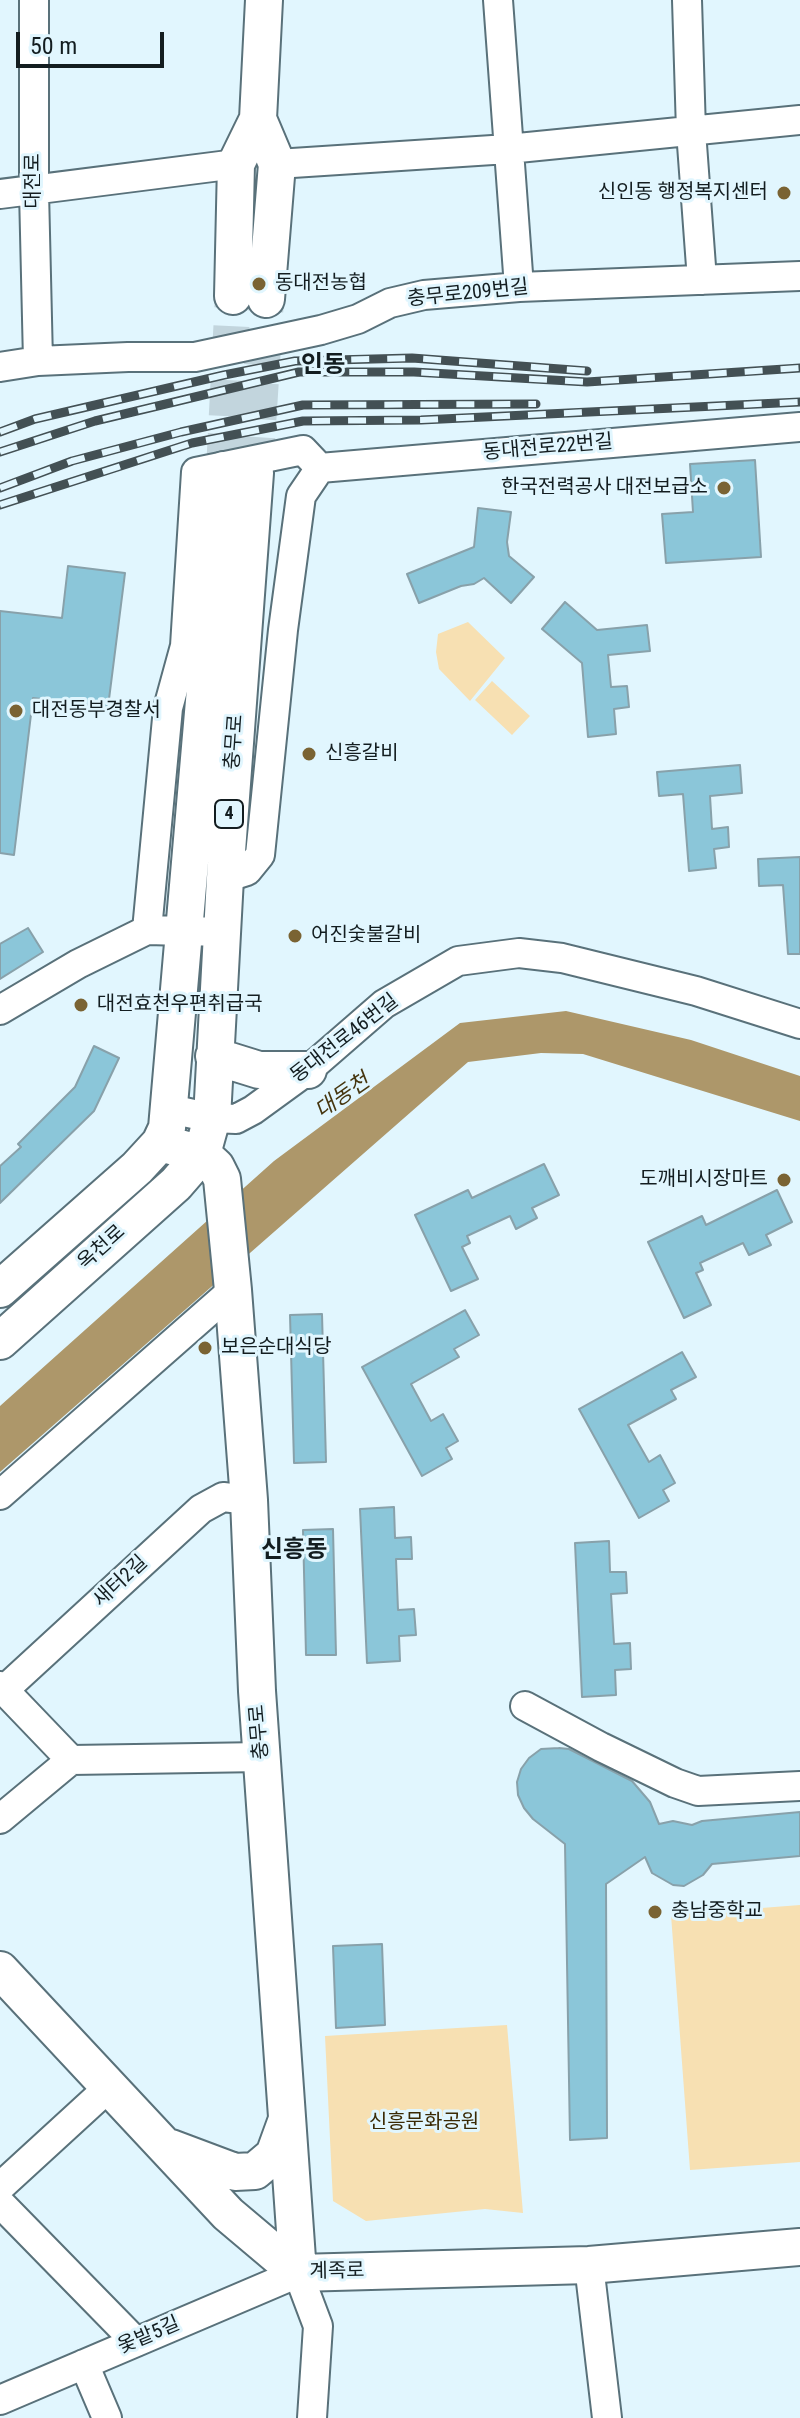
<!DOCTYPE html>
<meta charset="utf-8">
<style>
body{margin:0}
#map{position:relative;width:800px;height:2418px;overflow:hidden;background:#e1f6fe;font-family:"Roboto Condensed",sans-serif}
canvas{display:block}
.scale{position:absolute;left:16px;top:32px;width:148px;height:36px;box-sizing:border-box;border:4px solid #131d20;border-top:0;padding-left:10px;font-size:24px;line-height:28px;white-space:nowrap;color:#131d20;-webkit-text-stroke:6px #e1f6fe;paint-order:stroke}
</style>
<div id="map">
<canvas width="800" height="2418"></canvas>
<div class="scale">50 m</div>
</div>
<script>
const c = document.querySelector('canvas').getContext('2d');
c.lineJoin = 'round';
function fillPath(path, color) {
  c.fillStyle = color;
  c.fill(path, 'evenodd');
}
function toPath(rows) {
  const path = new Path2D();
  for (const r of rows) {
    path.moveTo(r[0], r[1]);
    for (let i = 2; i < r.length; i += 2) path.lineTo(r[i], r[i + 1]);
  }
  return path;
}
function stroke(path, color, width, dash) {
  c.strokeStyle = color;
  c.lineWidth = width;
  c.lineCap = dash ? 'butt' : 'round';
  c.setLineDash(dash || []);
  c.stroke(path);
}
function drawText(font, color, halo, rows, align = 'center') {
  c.font = font + ' "Roboto Condensed","Noto Sans KR",sans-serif';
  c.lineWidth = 6;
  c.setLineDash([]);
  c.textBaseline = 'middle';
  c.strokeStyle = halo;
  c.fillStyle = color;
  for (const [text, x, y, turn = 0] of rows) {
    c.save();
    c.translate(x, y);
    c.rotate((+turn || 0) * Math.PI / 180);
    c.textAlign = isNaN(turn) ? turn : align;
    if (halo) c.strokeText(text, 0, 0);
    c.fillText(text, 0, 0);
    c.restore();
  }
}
fillPath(toPath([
 [468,622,505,658,470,701,439,669,436,652,438,634],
 [492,681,530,716,512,735,475,700],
 [800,1905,800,2162,690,2170,671,1915],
 [507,2025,523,2213,485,2209,366,2221,333,2201,325,2036]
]), '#f7e0b2');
fillPath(toPath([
 [566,1011,691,1040,800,1076,800,1121,583,1054,541,1053,468,1062,0,1472,0,1406,274,1161,460,1023]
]), '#ad976a');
const building = toPath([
 [755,460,761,557,666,563,662,514,693,512,690,464,755,460],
 [478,508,511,512,507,542,509,556,534,577,511,603,484,578,474,584,461,586,419,603,407,574,474,547,478,508],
 [68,566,125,573,108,707,33,698,14,855,0,853,0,611,62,618,68,566],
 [565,602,597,630,647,625,650,651,608,655,611,687,627,686,629,707,614,709,616,734,588,737,582,663,542,629,565,602],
 [740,765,742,793,710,796,712,829,728,827,729,847,714,849,716,868,689,871,683,794,659,796,657,772,740,765],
 [800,857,800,954,788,954,783,885,759,886,758,859,800,857],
 [28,928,43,952,0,979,0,944,28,928],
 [94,1046,119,1058,94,1111,0,1203,0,1166,21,1147,18,1144,75,1087,94,1046],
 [544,1164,559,1195,532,1208,537,1218,516,1229,510,1216,467,1236,470,1243,462,1247,478,1279,451,1291,415,1215,468,1190,472,1198,544,1164],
 [777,1190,792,1222,766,1235,771,1245,749,1255,743,1243,700,1263,703,1270,696,1273,711,1305,684,1318,648,1242,702,1216,706,1225,777,1190],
 [465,1310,479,1335,454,1349,459,1357,411,1384,431,1421,443,1414,458,1441,446,1448,452,1459,422,1476,362,1367,465,1310],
 [322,1314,326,1462,294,1463,290,1315,322,1314],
 [682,1352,696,1377,671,1390,676,1399,628,1425,649,1462,660,1455,675,1483,663,1490,669,1501,639,1518,579,1409,682,1352],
 [394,1507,395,1538,411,1537,412,1559,396,1559,398,1610,414,1609,416,1635,399,1636,400,1661,367,1663,360,1509,394,1507],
 [333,1529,336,1655,306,1655,303,1530,333,1529],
 [609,1541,610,1572,626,1572,627,1593,611,1594,614,1644,630,1643,631,1669,615,1670,616,1695,582,1697,575,1543,609,1541],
 [559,1748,569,1749,632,1781,650,1802,659,1824,673,1821,692,1825,702,1821,800,1812,800,1856,712,1864,703,1875,684,1886,673,1885,652,1873,645,1857,606,1884,607,2138,570,2140,565,1844,533,1819,524,1808,518,1795,517,1782,521,1769,529,1758,541,1749,559,1748],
 [382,1944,385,2025,336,2028,333,1946,382,1944]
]);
fillPath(building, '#8bc6d9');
stroke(building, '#88a1aa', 2);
stroke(toPath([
 [224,470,233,296],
 [255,473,266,299]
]), '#c2d5dd', 36, [36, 18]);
const minor = toPath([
 [34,0,34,191,38,361],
 [498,0,519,287],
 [687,0,691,131,702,280],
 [277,164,508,149,800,120],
 [0,194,236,164],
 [0,367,38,361,128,357,195,357,321,330,358,319,390,303,424,295,519,287,800,276],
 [225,878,247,871,260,855,283,630,301,496,320,468],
 [147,930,168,708,185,646,196,472,303,450,320,468,800,427],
 [0,1010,78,964,147,930,223,932],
 [170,1109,212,1118,236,1119,253,1110,308,1070,384,1004,458,961,519,953,562,958,696,991,800,1024],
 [0,1495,233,1290],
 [0,1686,71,1760],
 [4,1690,201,1509,223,1497,249,1500],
 [525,1706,601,1747,675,1783,698,1791,800,1786],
 [0,1819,71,1760,263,1757],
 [0,2187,108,2088],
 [0,2203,136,2342],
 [589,2265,607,2418],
 [84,2364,107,2418],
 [0,2400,298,2273,318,2326,312,2418]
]);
const major = toPath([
 [258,119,277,164,266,299],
 [233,296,236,164,258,119,264,0],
 [214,1056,259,1070,308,1070],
 [160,1143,202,1154,216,1167,222,1179,233,1290,249,1500,257,1691,298,2273],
 [0,1289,137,1168,160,1143,167,1128,224,470],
 [0,1341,176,1184,202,1154,212,1118,225,878,255,473],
 [0,1970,228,2214,298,2273,589,2265,800,2247],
 [171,2148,235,2172,255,2171,274,2155,286,2122]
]);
stroke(minor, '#59717a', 32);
stroke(major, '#59717a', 40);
stroke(minor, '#fff', 28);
stroke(major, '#fff', 36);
const rail = toPath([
 [0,432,35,419,224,375,295,361,412,358,587,371],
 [0,452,95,421,299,372,414,372,587,382,800,368],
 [0,488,72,461,181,432,303,405,536,404],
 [0,505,192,443,303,421,421,420,800,402]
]);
stroke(rail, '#435054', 9);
stroke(rail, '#e1f6fe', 6, [18]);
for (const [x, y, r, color] of [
 [784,193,8,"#7a6333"],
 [259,284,8,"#7a6333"],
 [724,488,8,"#7a6333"],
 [16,711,8,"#7a6333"],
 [309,754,8,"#7a6333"],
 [295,936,8,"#7a6333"],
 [81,1005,8,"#7a6333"],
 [784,1180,8,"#7a6333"],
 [205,1348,8,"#7a6333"],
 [655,1912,8,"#7a6333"]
]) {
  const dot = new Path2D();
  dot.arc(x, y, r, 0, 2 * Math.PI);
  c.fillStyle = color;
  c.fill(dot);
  stroke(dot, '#e1f6fe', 3);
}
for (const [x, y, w] of [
 [229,814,28]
]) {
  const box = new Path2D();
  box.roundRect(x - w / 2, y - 14, w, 28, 6);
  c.fillStyle = '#e1f6fe';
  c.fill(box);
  stroke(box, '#131d20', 2);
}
drawText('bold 18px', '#131d20', null, [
 ["4",229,814]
]);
drawText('20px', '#131d20', '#e1f6fe', [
 ["대전로",34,181,-90],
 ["충무로209번길",468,294,-6],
 ["동대전로22번길",548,448,-5],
 ["충무로",235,742,-86],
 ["동대전로46번길",345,1039,-38],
 ["옥천로",102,1248,-42],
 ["새터2길",121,1582,-43],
 ["충무로",260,1732,-95],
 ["계족로",337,2272,-1],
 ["옻밭5길",149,2336,-23]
]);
drawText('20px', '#131d20', '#e1f6fe', [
 ["신인동 행정복지센터",768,193,"right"],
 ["동대전농협",275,284],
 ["한국전력공사 대전보급소",708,488,"right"],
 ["대전동부경찰서",32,711],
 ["신흥갈비",325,754],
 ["어진숯불갈비",311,936],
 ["대전효천우편취급국",97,1005],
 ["도깨비시장마트",768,1180,"right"],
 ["보은순대식당",221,1348],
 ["충남중학교",671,1912]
], 'left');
drawText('20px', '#3a2903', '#e1f6fe', [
 ["신흥문화공원",424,2123]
]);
drawText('italic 22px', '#463610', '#e1f6fe', [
 ["대동천",343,1097,-35]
]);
drawText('bold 24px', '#131d20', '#e1f6fe', [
 ["인동",323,366],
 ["신흥동",294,1551]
]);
</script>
